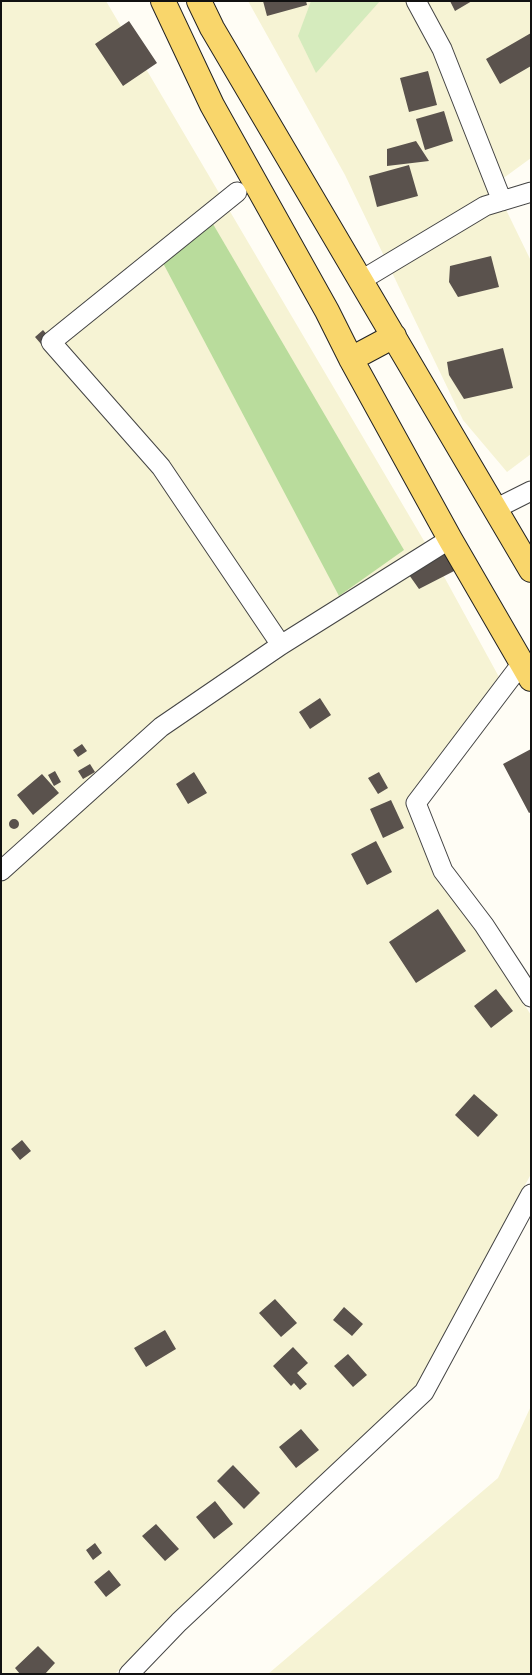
<!DOCTYPE html>
<style>
body{margin:0}
#map{position:relative;width:532px;height:1675px;overflow:hidden;background:#fffdf5;font-family:"Crimson Pro",serif}
canvas{display:block}
.frame{position:absolute;inset:0;border:2px solid #111;pointer-events:none}
</style>
<div id="map">
<canvas width="532" height="1675"></canvas>
<div class="frame"></div>
</div>
<script>
const c = document.querySelector('canvas').getContext('2d');
c.lineJoin = 'round';
function fillPath(path, color) {
  c.fillStyle = color;
  c.fill(path, 'evenodd');
}
function toPath(rows) {
  const path = new Path2D();
  for (const r of rows) {
    if (r.length === 3) {
      path.moveTo(r[0] + r[2], r[1]);
      path.arc(r[0], r[1], r[2], 0, 2 * Math.PI);
      continue;
    }
    path.moveTo(r[0], r[1]);
    for (let i = 2; i < r.length; i += 2) path.lineTo(r[i], r[i + 1]);
  }
  return path;
}
function stroke(path, color, width, dash) {
  c.strokeStyle = color;
  c.lineWidth = width;
  c.lineCap = dash ? 'butt' : 'round';
  c.setLineDash(dash || []);
  c.stroke(path);
}
fillPath(toPath([
 [1,1,106,1,430,551,499,677,405,801,434,876,476,930,531,1015,531,1174,417,1386,172,1615,115,1674,1,1674],
 [248,1,531,1,531,158,494,185,531,261,531,454,507,472,463,420,345,175],
 [531,1406,531,1674,268,1674,498,1478]
]), '#f6f3d4');
fillPath(toPath([
 [311,1,380,1,316,73,298,36]
]), '#d5ebbd');
fillPath(toPath([
 [213,224,404,550,339,596,163,263]
]), '#b9dc9c');
fillPath(toPath([
 [263,1,306,1,307,5,267,16],
 [450,1,472,1,455,11],
 [129,21,157,63,123,86,95,44],
 [531,33,531,66,500,84,486,59],
 [428,71,437,105,409,112,400,78],
 [444,111,453,141,425,150,416,119],
 [416,141,429,161,387,166,387,149],
 [409,165,418,196,377,207,369,176],
 [491,256,499,287,458,297,449,282,450,266],
 [43,330,49,337,41,344,35,337],
 [503,348,513,388,464,399,449,375,447,362],
 [446,551,458,569,419,589,407,572],
 [320,698,331,715,310,729,299,712],
 [82,744,87,751,78,757,73,750],
 [531,749,531,812,529,813,503,764],
 [90,764,95,772,83,779,78,771],
 [55,771,61,782,54,786,48,775],
 [194,772,207,793,188,804,176,784],
 [379,772,388,788,378,794,368,778],
 [42,774,59,793,33,815,17,795],
 [391,800,404,828,383,838,370,809],
 [14,824,5],
 [376,841,392,872,367,885,351,854],
 [438,909,466,951,416,983,389,942],
 [496,989,513,1011,491,1028,474,1006],
 [474,1094,498,1115,478,1137,455,1115],
 [22,1140,31,1151,20,1160,11,1149],
 [275,1299,297,1323,281,1337,259,1313],
 [344,1307,363,1324,352,1336,333,1320],
 [165,1330,176,1349,146,1367,134,1348],
 [293,1347,308,1363,297,1373,307,1384,300,1390,294,1383,291,1386,273,1366],
 [348,1354,367,1375,353,1387,334,1366],
 [301,1429,319,1450,296,1468,279,1447],
 [233,1465,260,1493,244,1509,217,1481],
 [215,1501,233,1524,214,1539,196,1517],
 [156,1524,179,1549,165,1561,142,1536],
 [95,1543,102,1553,93,1560,86,1550],
 [109,1570,121,1585,106,1597,94,1582],
 [38,1646,55,1663,45,1674,20,1674,15,1668]
]), '#5a524d');
const minor = toPath([
 [416,1,442,49,502,201],
 [237,192,51,342,161,467,281,645],
 [360,281,485,206,531,192],
 [495,509,531,491],
 [522,663,416,803,443,871,484,925,531,997],
 [1,871,161,727,281,645,450,539],
 [129,1674,179,1622,424,1392,531,1194]
]);
const major = toPath([
 [163,1,212,105,327,311,351,359,450,539,531,679],
 [199,1,212,28,531,570],
 [351,359,394,336]
]);
stroke(minor, '#444', 21);
stroke(major, '#222', 26);
stroke(minor, '#fff', 19);
stroke(major, '#f9d66b', 24);
</script>
